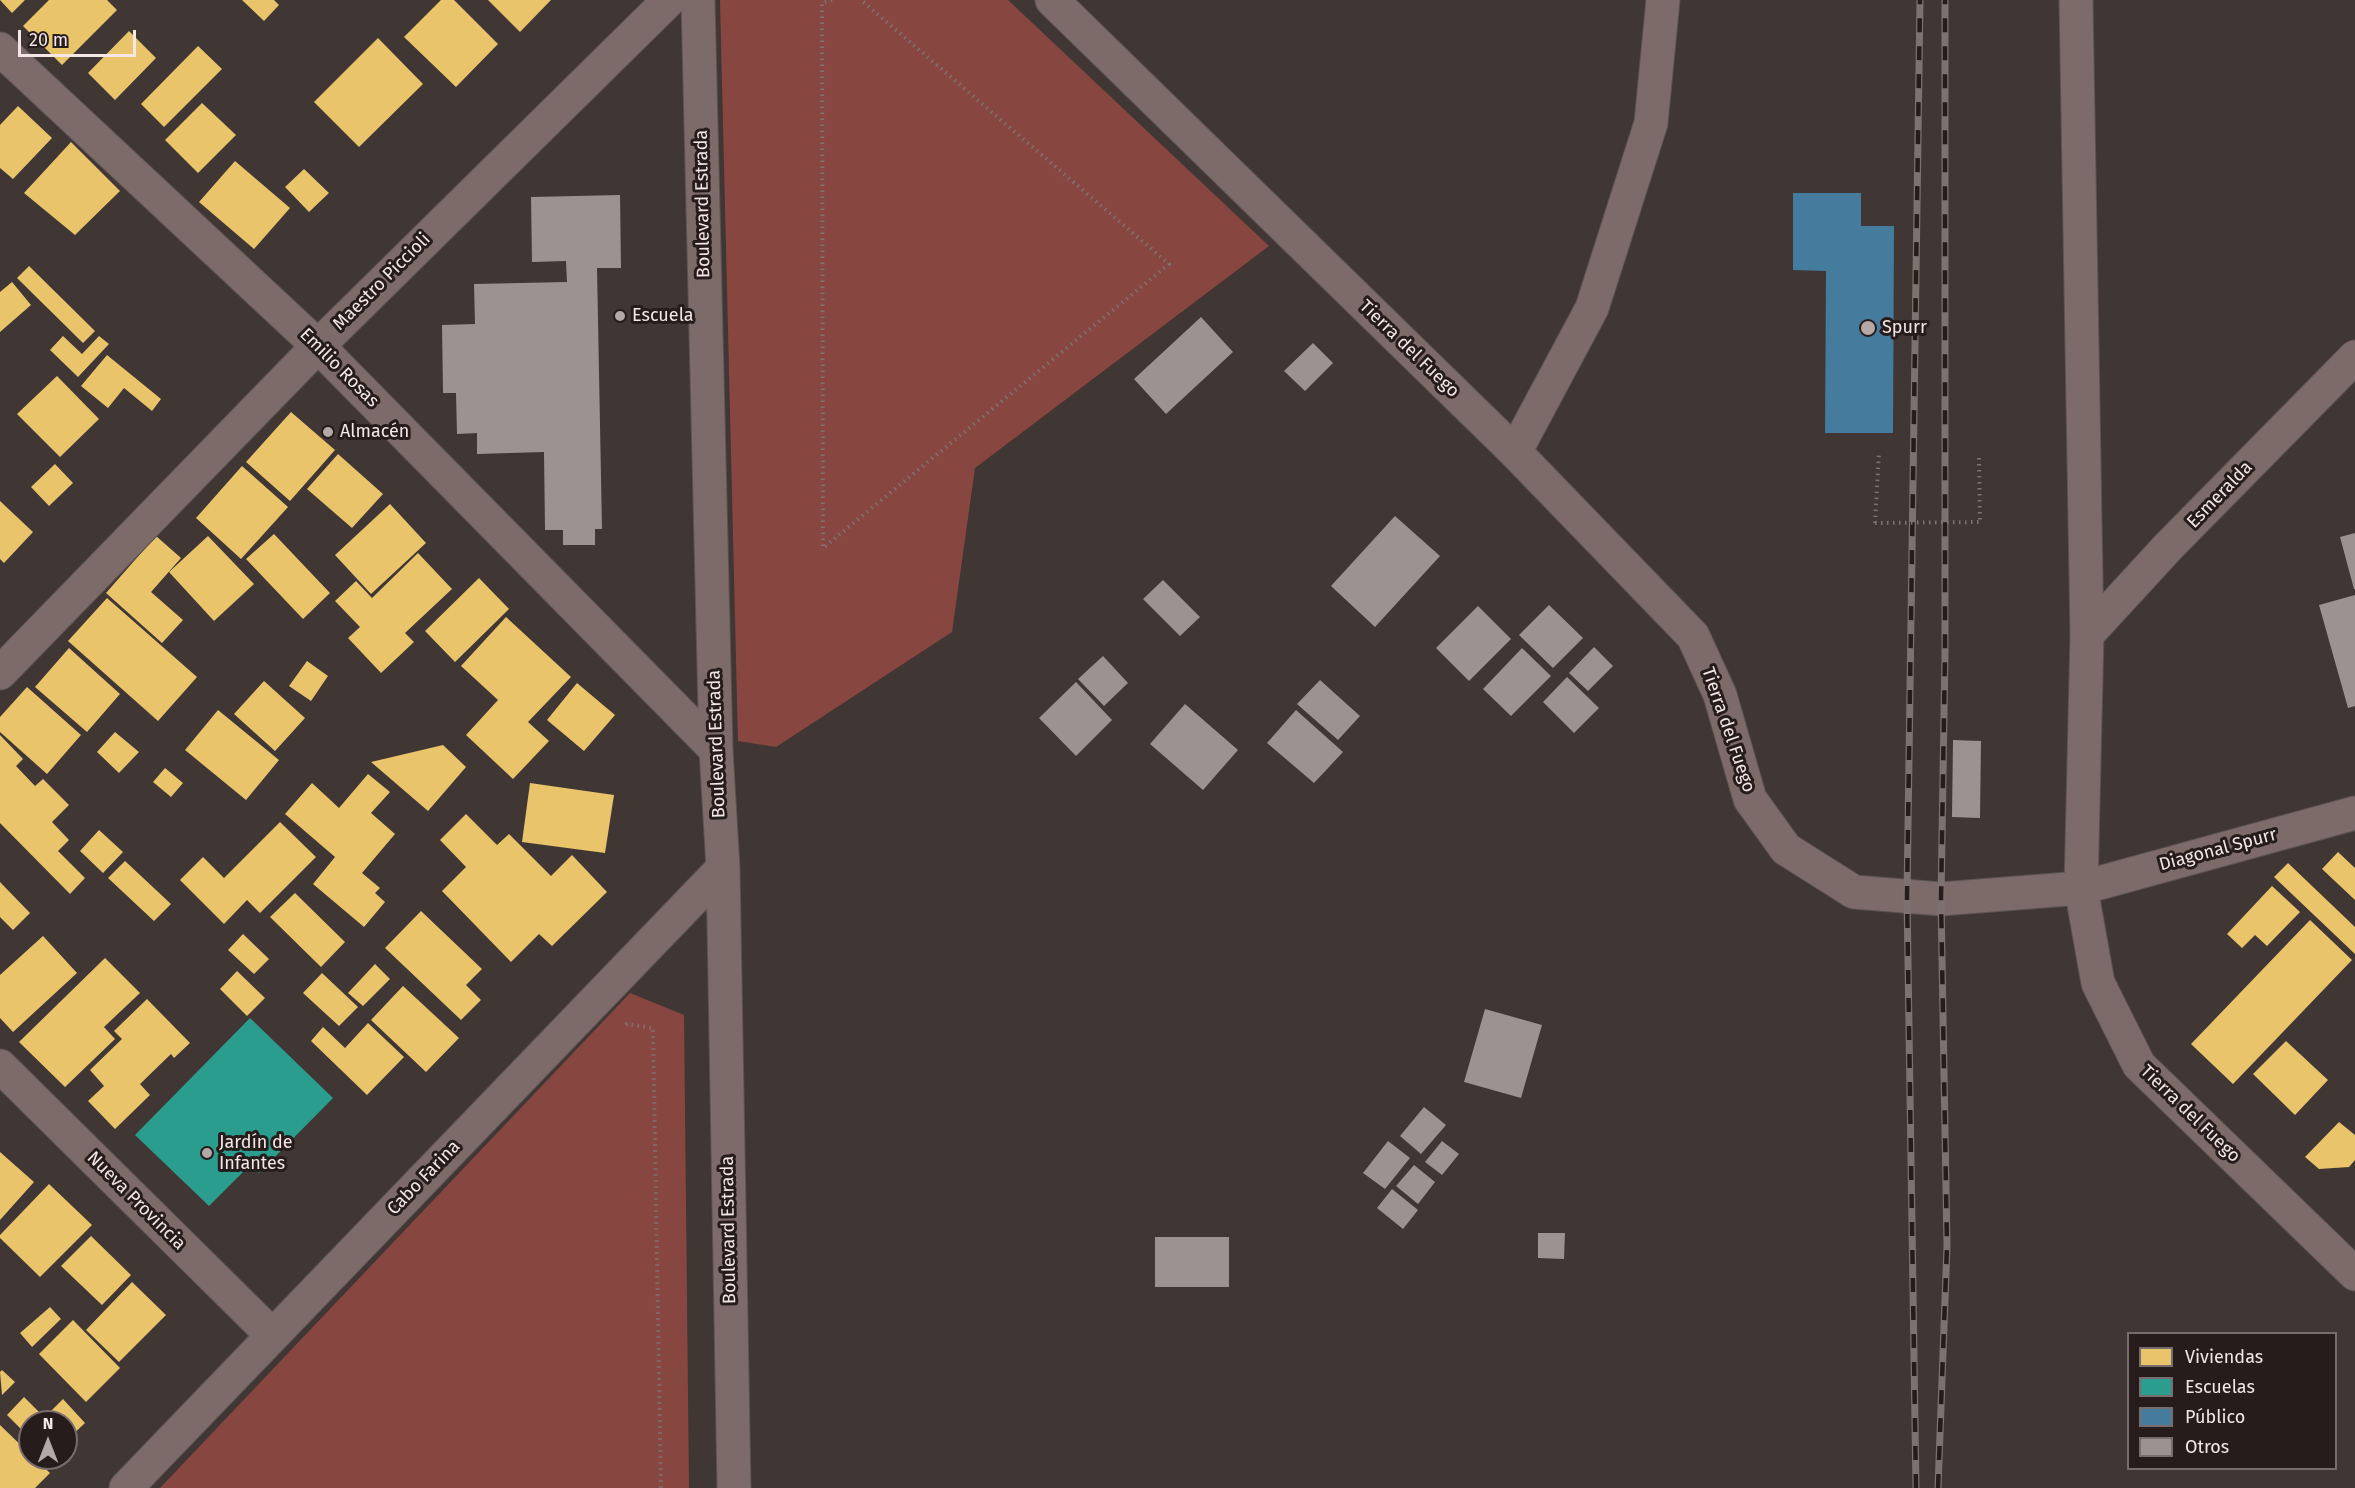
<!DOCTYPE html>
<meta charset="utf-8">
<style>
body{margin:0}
#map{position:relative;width:2355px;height:1488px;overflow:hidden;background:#403634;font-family:"Fira Sans",sans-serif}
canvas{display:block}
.legend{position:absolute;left:2127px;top:1332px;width:210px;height:138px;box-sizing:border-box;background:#251c1b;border:2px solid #786d6c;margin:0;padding:8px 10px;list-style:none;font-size:18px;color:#f4e7e5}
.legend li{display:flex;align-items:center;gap:12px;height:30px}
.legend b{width:30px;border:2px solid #786d6c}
.north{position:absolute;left:18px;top:1410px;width:60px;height:60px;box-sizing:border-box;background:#251c1b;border:2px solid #786d6c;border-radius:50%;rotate:0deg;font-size:16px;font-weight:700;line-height:24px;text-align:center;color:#f4e7e5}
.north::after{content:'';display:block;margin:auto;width:21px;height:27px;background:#b5a9a7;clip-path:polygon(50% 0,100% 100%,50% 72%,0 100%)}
.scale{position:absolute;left:18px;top:30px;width:118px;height:27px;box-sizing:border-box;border:3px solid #f4e7e5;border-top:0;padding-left:8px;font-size:18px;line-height:21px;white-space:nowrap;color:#f4e7e5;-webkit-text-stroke:4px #251c1b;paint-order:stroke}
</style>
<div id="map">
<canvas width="2355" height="1488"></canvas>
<ul class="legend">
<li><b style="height:16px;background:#e9c46a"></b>Viviendas</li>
<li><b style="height:16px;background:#2a9d8f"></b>Escuelas</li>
<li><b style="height:16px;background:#457b9d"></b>Público</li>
<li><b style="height:16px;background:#9c9290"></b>Otros</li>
</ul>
<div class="north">N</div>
<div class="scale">20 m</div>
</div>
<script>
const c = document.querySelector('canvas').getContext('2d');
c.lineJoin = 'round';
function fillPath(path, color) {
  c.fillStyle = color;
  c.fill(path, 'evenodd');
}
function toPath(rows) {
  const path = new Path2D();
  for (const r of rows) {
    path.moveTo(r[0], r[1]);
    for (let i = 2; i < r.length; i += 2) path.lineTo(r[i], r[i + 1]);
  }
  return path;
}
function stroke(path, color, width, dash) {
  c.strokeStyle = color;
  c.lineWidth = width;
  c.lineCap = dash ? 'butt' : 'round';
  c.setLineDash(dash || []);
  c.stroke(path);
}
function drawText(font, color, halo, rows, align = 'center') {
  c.font = font + ' "Fira Sans",sans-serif';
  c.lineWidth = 6;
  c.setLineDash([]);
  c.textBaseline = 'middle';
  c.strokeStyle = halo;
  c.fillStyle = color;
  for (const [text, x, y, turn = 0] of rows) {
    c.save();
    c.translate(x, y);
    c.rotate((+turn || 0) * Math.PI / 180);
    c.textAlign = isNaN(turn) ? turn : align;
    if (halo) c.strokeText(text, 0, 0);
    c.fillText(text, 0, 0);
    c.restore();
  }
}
fillPath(toPath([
 [720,0,1008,0,1269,246,975,468,952,632,776,747,738,741],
 [630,993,684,1015,689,1488,160,1488]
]), '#884641');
fillPath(toPath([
 [0,0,25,0,12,13],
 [49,0,107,0,117,10,62,65,23,26],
 [242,0,274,0,279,5,264,21],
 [441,0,454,0,498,44,456,87,404,37],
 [488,0,551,0,520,32],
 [129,31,156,58,115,100,88,73],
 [378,38,423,84,359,147,314,102],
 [198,46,222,69,164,127,141,104],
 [202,103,236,135,198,173,165,140],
 [18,106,52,138,13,179,0,168,0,125],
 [71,142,120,191,75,235,24,193],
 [235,161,290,208,254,249,199,202],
 [304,169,329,193,309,212,285,187],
 [29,266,95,331,83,343,17,278],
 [12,282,31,305,0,332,0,292],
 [63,336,82,354,99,336,109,344,78,377,50,350],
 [107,355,161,399,152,411,124,388,108,408,81,386],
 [57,376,99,419,60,457,17,414],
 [291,412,335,450,290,501,246,462],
 [338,454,383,494,352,528,307,489],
 [55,464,73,483,49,506,31,487],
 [242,466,288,507,241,559,196,518],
 [0,501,33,532,4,563,0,559],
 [390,504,426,543,371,594,335,555],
 [274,534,330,593,303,619,246,559],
 [156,536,181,558,151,592,183,620,162,643,106,593],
 [208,536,254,584,214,621,169,572],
 [418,553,452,589,405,633,414,642,381,673,348,638,360,627,335,601,356,581,372,598],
 [479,578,509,609,455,662,425,631],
 [107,598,197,677,158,721,68,641],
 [506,617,571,677,528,722,549,741,513,779,466,735,498,700,461,666],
 [69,648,120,694,87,732,35,687],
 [307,661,328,676,311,701,289,686],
 [264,681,305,718,275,751,234,714],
 [577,683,615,715,584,751,547,720],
 [27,687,81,735,47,774,0,732,0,717],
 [218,710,279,760,246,800,185,750],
 [115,732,139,752,119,773,97,752],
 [0,735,23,759,16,766,35,786,43,779,69,805,52,822,69,840,58,851,85,878,70,894,0,823],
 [443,745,466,767,428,811,371,762],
 [165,768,183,783,171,797,153,782],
 [368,774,390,792,371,813,395,834,362,873,380,888,375,893,385,902,364,927,313,884,335,857,285,814,312,783,339,808],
 [530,783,614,795,605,853,522,842],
 [466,814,497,845,509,834,551,876,572,855,607,892,552,946,539,934,511,962,442,891,466,867,440,840],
 [280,822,316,857,260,913,247,900,224,924,180,880,203,857,224,878],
 [99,830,123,852,103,873,80,851],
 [2338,852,2355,868,2355,900,2322,869],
 [125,861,171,904,154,921,108,878],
 [2288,863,2355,927,2355,954,2274,877],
 [0,882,30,913,13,930,0,917],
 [2272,886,2300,912,2267,946,2255,935,2242,948,2227,934],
 [295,893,345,942,321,967,270,917],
 [421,911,482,969,466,985,481,1000,461,1020,385,948],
 [2310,920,2352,960,2233,1084,2191,1044],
 [243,934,269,959,254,974,228,950],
 [43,936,77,973,13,1032,0,1018,0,975],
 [105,958,140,993,104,1027,115,1039,65,1087,19,1042],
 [375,964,390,979,363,1006,348,993],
 [237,971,265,998,247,1016,220,989],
 [322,973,358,1007,339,1026,303,993],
 [403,986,459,1038,426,1072,371,1020],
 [147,999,190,1043,174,1058,171,1054,140,1084,150,1095,115,1129,88,1101,104,1086,90,1070,122,1039,114,1031],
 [368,1023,404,1057,367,1095,311,1041,323,1027,345,1048],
 [2286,1041,2328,1080,2295,1115,2253,1074],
 [2339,1122,2355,1135,2355,1160,2349,1167,2319,1169,2305,1157],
 [0,1152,34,1182,0,1220],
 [49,1184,92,1225,40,1277,0,1238,0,1235],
 [91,1236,131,1275,102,1305,61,1266],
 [132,1282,166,1315,119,1362,86,1330],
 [50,1307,61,1319,32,1347,20,1333],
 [73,1320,120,1368,86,1402,39,1354],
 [2,1370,15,1382,2,1395,0,1372],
 [24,1397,43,1416,36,1422,30,1422,30,1429,25,1433,7,1415],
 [63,1399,85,1423,66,1441,66,1422,40,1422],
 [0,1425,30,1454,30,1458,34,1458,50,1473,35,1488,0,1488]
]), '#e9c46a');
fillPath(toPath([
 [250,1018,333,1098,259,1173,250,1165,209,1206,135,1135]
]), '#2a9d8f');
fillPath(toPath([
 [1793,193,1861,193,1861,226,1894,226,1893,433,1825,433,1826,271,1793,270]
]), '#457b9d');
fillPath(toPath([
 [620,195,621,268,597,268,602,529,595,529,595,545,563,545,563,530,545,530,544,452,477,454,477,433,457,434,456,393,443,393,442,325,475,324,474,284,567,282,566,261,532,262,531,197],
 [1201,317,1233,352,1166,414,1134,379],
 [1313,343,1333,363,1305,391,1284,371],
 [1395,516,1440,556,1375,627,1331,586],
 [2355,533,2355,589,2354,589,2340,537],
 [1163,580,1200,617,1180,636,1143,599],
 [2355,595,2355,706,2348,708,2319,605],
 [1549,605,1583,638,1553,668,1519,635],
 [1478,606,1511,639,1469,681,1436,648],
 [1594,647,1613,666,1588,691,1569,673],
 [1522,648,1551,676,1511,716,1483,689],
 [1103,656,1128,683,1104,706,1078,679],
 [1567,677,1599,708,1574,733,1543,702],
 [1320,680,1360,716,1338,740,1297,704],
 [1076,682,1112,720,1076,756,1039,718],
 [1185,704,1238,750,1203,790,1150,744],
 [1296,710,1343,752,1314,783,1267,743],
 [1953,740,1981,741,1980,818,1952,817],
 [1485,1009,1542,1025,1521,1098,1464,1082],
 [1424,1107,1446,1125,1421,1154,1400,1136],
 [1388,1141,1410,1158,1385,1189,1363,1173],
 [1442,1141,1459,1154,1442,1175,1425,1162],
 [1414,1165,1435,1182,1418,1204,1396,1186],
 [1392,1189,1418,1210,1403,1229,1377,1208],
 [1538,1233,1565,1233,1564,1259,1538,1258],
 [1155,1237,1229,1237,1229,1287,1155,1287]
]), '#9c9290');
const street = toPath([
 [698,0,716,750,723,868,734,1488],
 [1052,0,1515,452,1693,636,1720,695,1750,799,1786,849,1854,892,1941,899,2081,888,2355,813],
 [2076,0,2087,635,2081,888,2098,983,2139,1065,2355,1274],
 [0,49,318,346,716,750],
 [1515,452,1592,308,1651,123,1663,0],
 [2087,635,2168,547,2355,357],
 [0,673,318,346,669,0],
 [0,1066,272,1335],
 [126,1488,723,868]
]);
stroke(street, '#5c5351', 35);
stroke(toPath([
 [832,0,822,3,823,548,1169,264,861,0],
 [1979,458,1980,522],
 [1875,523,1879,453],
 [626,1025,627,1024,653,1028,661,1488]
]), '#7f7270', 4, [1.5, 4.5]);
stroke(street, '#7c6b68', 33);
const rail = toPath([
 [1916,1488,1907,896,1920,0],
 [1938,1488,1947,1246,1941,899,1945,653,1945,0]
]);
stroke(rail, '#7e7270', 7);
stroke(rail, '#251c1b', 4.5, [14]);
stroke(toPath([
 [1875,523,1980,522]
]), '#7f7270', 4, [1.5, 4.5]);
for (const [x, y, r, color] of [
 [620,316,6,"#b5a9a7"],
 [1868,328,8,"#b5a9a7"],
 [328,432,6,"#b5a9a7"],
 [207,1153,6,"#b5a9a7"]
]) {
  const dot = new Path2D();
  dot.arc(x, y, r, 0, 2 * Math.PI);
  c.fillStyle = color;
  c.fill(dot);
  stroke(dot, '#251c1b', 2);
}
drawText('18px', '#f4e7e5', '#251c1b', [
 ["Boulevard Estrada",703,204,-91],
 ["Maestro Piccioli",382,282,-45],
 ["Tierra del Fuego",1409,349,44],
 ["Emilio Rosas",339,368,45],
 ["Esmeralda",2220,495,-46],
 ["Tierra del Fuego",1728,730,71],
 ["Boulevard Estrada",717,744,-92],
 ["Diagonal Spurr",2218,850,-15],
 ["Tierra del Fuego",2190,1114,44],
 ["Cabo Farina",424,1178,-46],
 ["Nueva Provincia",136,1201,45],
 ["Boulevard Estrada",729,1230,-91]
]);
drawText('18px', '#f4e7e5', '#251c1b', [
 ["Escuela",632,316],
 ["Spurr",1882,328],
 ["Almacén",340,432],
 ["Jardín de",219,1143],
 ["Infantes",219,1164]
], 'left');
</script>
